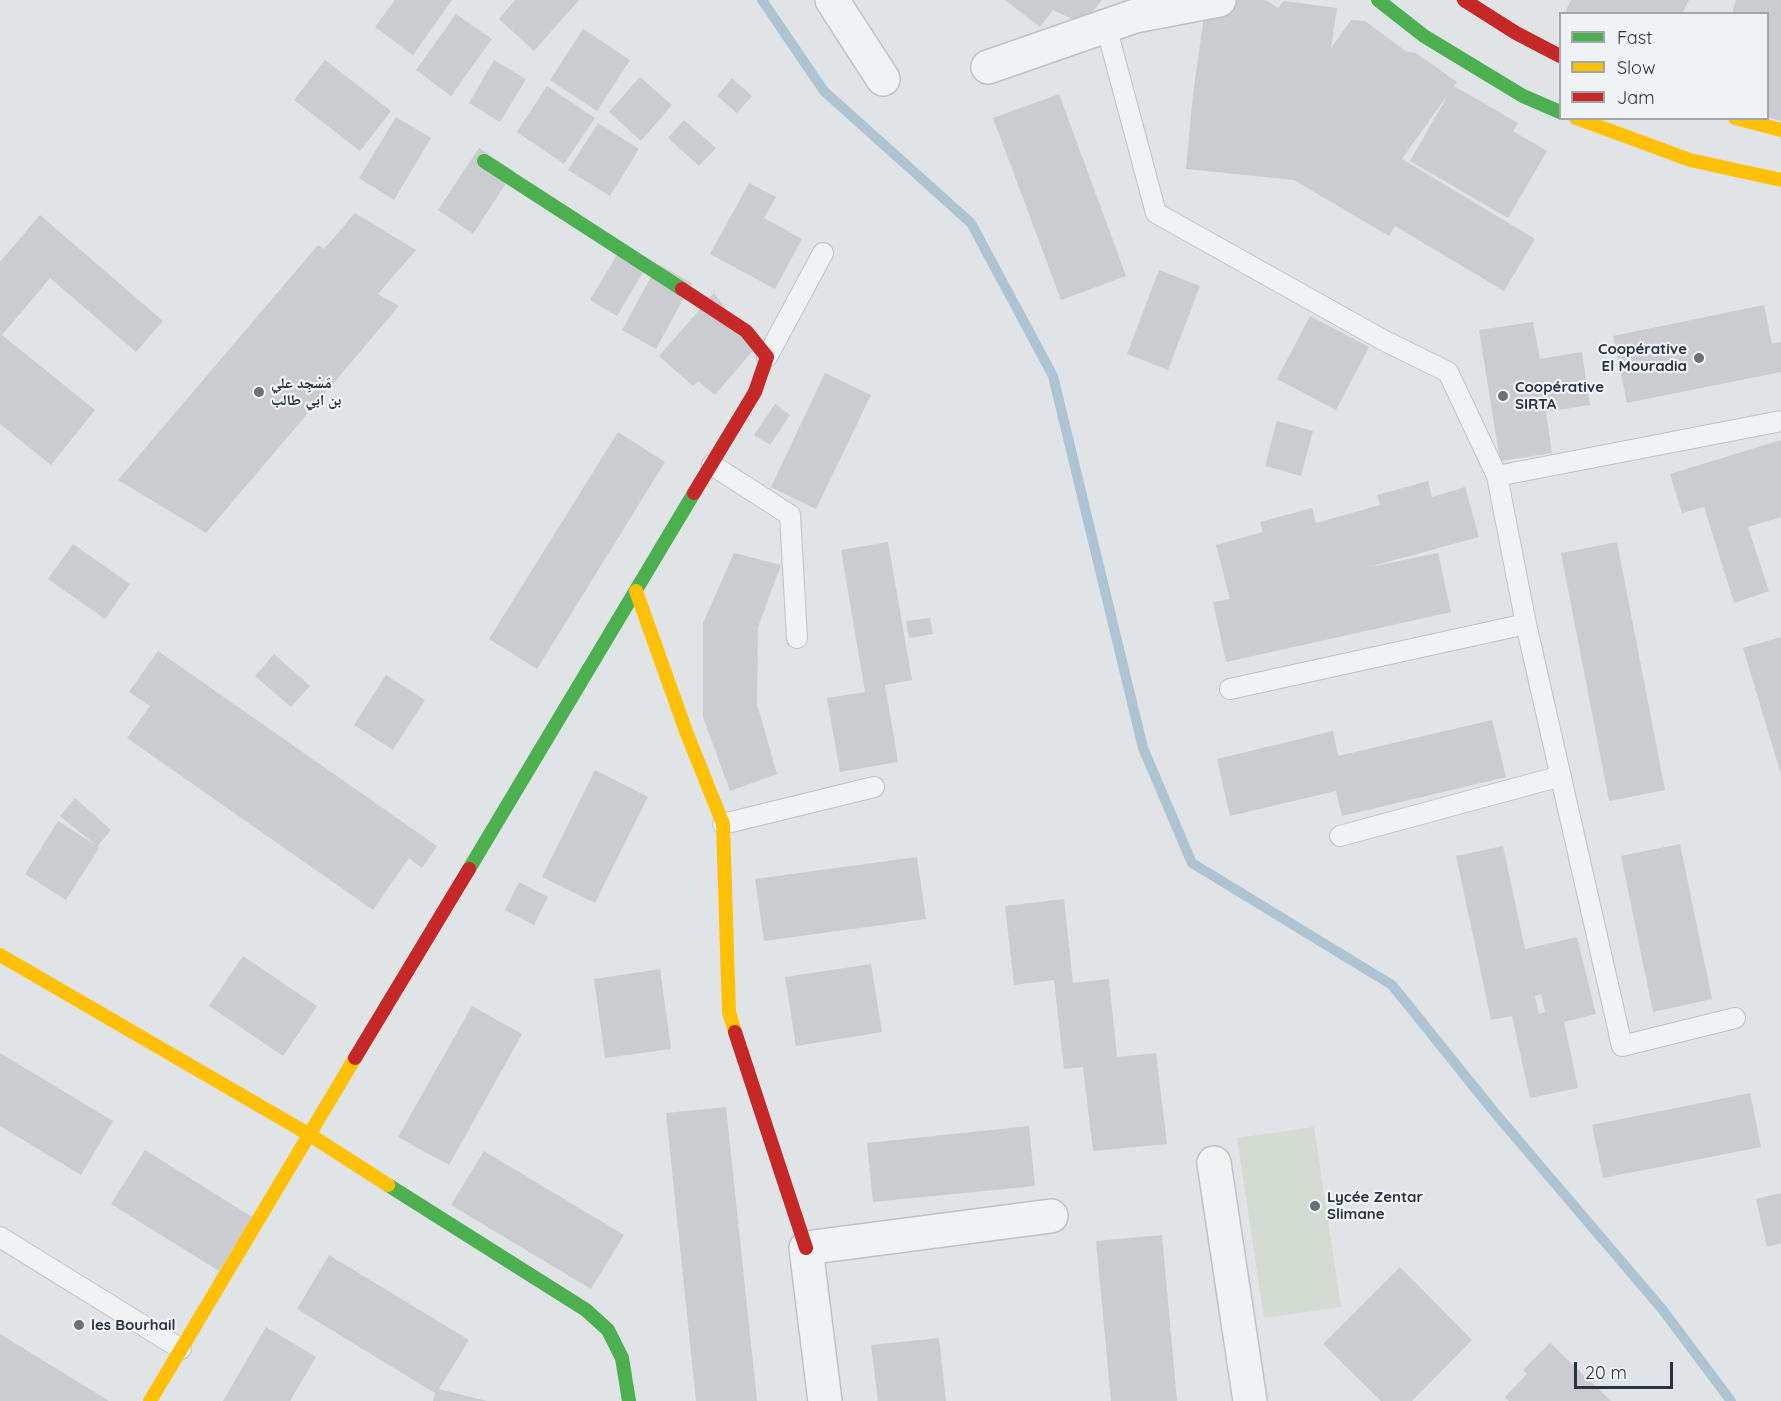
<!DOCTYPE html>
<meta charset="utf-8">
<style>
body{margin:0}
#map{position:relative;width:1781px;height:1401px;overflow:hidden;background:#e1e4e7;font-family:Quicksand,sans-serif}
canvas{display:block}
.legend{position:absolute;left:1559px;top:12px;width:210px;height:108px;box-sizing:border-box;background:#eff3f6;border:2px solid #9fa7ad;margin:0;padding:8px 10px;list-style:none;font-size:18px;color:#283440}
.legend li{display:flex;align-items:center;gap:12px;height:30px}
.legend b{width:30px;border:2px solid #9fa7ad}
.scale{position:absolute;left:1574px;top:1362px;width:99px;height:27px;box-sizing:border-box;border:3px solid #283440;border-top:0;padding-left:8px;font-size:18px;line-height:21px;white-space:nowrap;color:#283440;-webkit-text-stroke:4px #eff3f6;paint-order:stroke}
</style>
<div id="map">
<canvas width="1781" height="1401"></canvas>
<ul class="legend">
<li><b style="height:8px;background:#4caf50"></b>Fast</li>
<li><b style="height:8px;background:#ffc107"></b>Slow</li>
<li><b style="height:8px;background:#c62828"></b>Jam</li>
</ul>
<div class="scale">20 m</div>
</div>
<script>
const c = document.querySelector('canvas').getContext('2d');
c.lineJoin = 'round';
function fillPath(path, color) {
  c.fillStyle = color;
  c.fill(path, 'evenodd');
}
function toPath(rows) {
  const path = new Path2D();
  for (const r of rows) {
    path.moveTo(r[0], r[1]);
    for (let i = 2; i < r.length; i += 2) path.lineTo(r[i], r[i + 1]);
  }
  return path;
}
function stroke(path, color, width, dash) {
  c.strokeStyle = color;
  c.lineWidth = width;
  c.lineCap = dash ? 'butt' : 'round';
  c.setLineDash(dash || []);
  c.stroke(path);
}
function drawText(font, color, halo, rows, align = 'center') {
  c.font = font + ' Quicksand,"Noto Naskh Arabic",sans-serif';
  c.lineWidth = 4.5;
  c.setLineDash([]);
  c.textBaseline = 'middle';
  c.strokeStyle = halo;
  c.fillStyle = color;
  for (const [text, x, y, turn = 0] of rows) {
    c.save();
    c.translate(x, y);
    c.rotate((+turn || 0) * Math.PI / 180);
    c.textAlign = isNaN(turn) ? turn : align;
    if (halo) c.strokeText(text, 0, 0);
    c.fillText(text, 0, 0);
    c.restore();
  }
}
fillPath(toPath([
 [1314,1127,1341,1307,1264,1318,1237,1138]
]), '#d3dbd2');
stroke(toPath([
 [762,0,824,91,971,223,1053,376,1143,748,1192,863,1392,985,1495,1113,1662,1309,1731,1401]
]), '#afc4d2', 10);
fillPath(toPath([
 [395,0,452,0,413,55,375,27],
 [515,0,579,0,534,51,499,19],
 [1005,0,1102,0,1083,24,1053,10,1040,27],
 [1215,0,1266,0,1278,8,1284,1,1337,8,1331,48,1351,20,1365,21,1407,52,1416,53,1457,82,1454,86,1518,123,1513,131,1547,151,1508,218,1410,161,1449,93,1402,159,1535,239,1504,291,1395,226,1389,236,1294,180,1186,169,1193,94,1204,16],
 [1571,0,1689,0,1682,14,1564,14],
 [1736,0,1781,0,1781,121,1768,117,1768,14,1732,14],
 [456,14,492,39,451,96,416,70],
 [583,29,630,60,597,111,550,80],
 [325,60,391,111,360,151,294,100],
 [494,60,526,79,500,122,469,103],
 [640,77,672,105,641,141,609,112],
 [732,78,752,96,737,113,717,96],
 [547,86,595,118,564,164,517,132],
 [1059,94,1126,276,1061,300,993,118],
 [396,117,431,138,394,200,359,178],
 [684,120,716,148,699,166,668,138],
 [598,123,639,149,610,196,568,170],
 [479,148,514,171,473,234,438,210],
 [749,183,776,197,764,218,802,239,775,289,710,254],
 [355,213,416,250,378,294,399,306,206,533,118,480,318,245,324,249],
 [40,215,163,321,136,352,50,278,2,335,95,410,51,465,0,424,0,262],
 [621,248,648,264,617,316,590,300],
 [658,264,692,283,656,349,622,330],
 [1159,270,1200,286,1168,370,1127,354],
 [714,293,755,348,715,395,698,381,693,386,659,356],
 [1764,305,1772,344,1781,342,1781,372,1627,403,1613,336],
 [1310,316,1369,347,1336,410,1277,379],
 [1533,322,1540,359,1582,352,1590,405,1546,412,1552,453,1500,461,1479,330],
 [825,373,871,395,816,509,771,487],
 [775,404,790,415,770,445,754,435],
 [1277,421,1313,431,1301,476,1265,466],
 [618,432,665,462,537,669,489,639],
 [1781,440,1781,517,1748,527,1769,591,1734,603,1704,507,1682,513,1670,474],
 [1428,481,1432,497,1465,487,1479,537,1365,568,1438,553,1451,612,1226,662,1213,602,1230,599,1216,545,1263,532,1260,522,1312,508,1316,523,1380,505,1377,495],
 [888,542,912,680,885,685,898,762,840,772,827,698,865,692,841,550],
 [1617,542,1665,790,1609,801,1561,553],
 [73,544,130,584,105,619,48,579],
 [734,553,781,565,758,627,757,704,777,774,730,791,703,717,703,623],
 [930,618,933,634,909,638,906,621],
 [1781,637,1781,771,1780,771,1743,648],
 [158,651,437,846,422,868,409,858,373,910,127,738,150,706,129,692],
 [274,654,310,686,291,707,255,676],
 [386,675,425,700,393,750,354,725],
 [1492,720,1506,777,1342,816,1336,791,1230,816,1217,759,1333,731,1338,756],
 [595,770,648,797,595,903,542,877],
 [75,798,111,830,97,847,99,848,66,900,25,874,58,821,97,846,60,816],
 [1680,844,1712,999,1653,1012,1621,856],
 [1503,846,1525,949,1577,937,1596,1014,1564,1022,1578,1088,1530,1098,1512,1016,1491,1020,1456,856],
 [1541,994,1545,1012,1539,1014,1535,996],
 [917,857,926,919,764,941,755,879],
 [519,882,548,897,534,925,505,910],
 [1064,899,1073,983,1109,979,1117,1057,1156,1053,1167,1144,1093,1151,1083,1067,1064,1069,1054,980,1014,985,1005,906],
 [243,956,317,1006,283,1056,209,1006],
 [871,964,882,1032,796,1046,785,977],
 [660,969,671,1049,605,1058,594,979],
 [472,1006,522,1034,449,1165,398,1137],
 [0,1053,113,1121,81,1175,0,1126],
 [1750,1093,1761,1147,1603,1178,1592,1125],
 [726,1107,757,1401,696,1401,666,1113],
 [1029,1126,1035,1186,873,1202,867,1143],
 [145,1150,252,1217,219,1271,111,1204],
 [484,1151,624,1235,591,1289,451,1205],
 [1781,1193,1781,1243,1767,1247,1756,1199],
 [1162,1235,1177,1401,1111,1401,1096,1241],
 [329,1255,469,1340,439,1389,487,1401,433,1401,435,1393,297,1309],
 [1400,1267,1472,1340,1412,1401,1381,1401,1323,1344],
 [266,1327,316,1357,290,1401,223,1401],
 [0,1334,109,1401,0,1401],
 [939,1338,946,1401,878,1401,871,1345],
 [1550,1343,1611,1401,1509,1401,1505,1397,1527,1374,1523,1370]
]), '#cacccf');
const lane = toPath([
 [1106,26,1156,213,1383,340,1448,372,1497,476],
 [767,357,823,253],
 [712,465,790,515,797,638],
 [1526,624,1497,476,1781,421],
 [1230,689,1526,624,1622,1046,1735,1018],
 [723,824,874,787],
 [1340,836,1561,776],
 [0,1237,181,1349]
]);
const street = toPath([
 [832,0,883,79],
 [988,67,1135,16,1219,0],
 [1214,1163,1250,1401],
 [825,1401,806,1248,1051,1216]
]);
stroke(lane, '#bfc2c5', 22);
stroke(street, '#bfc2c5', 36);
stroke(lane, '#f1f2f3', 20);
stroke(street, '#f1f2f3', 33);
stroke(toPath([
 [1378,0,1424,36,1523,96,1560,112],
 [484,161,682,289],
 [469,869,694,493],
 [388,1185,586,1310,608,1330,622,1358,629,1401]
]), '#4caf50', 14);
stroke(toPath([
 [1576,118,1690,160,1781,180],
 [1735,118,1781,130],
 [636,591,687,734,723,824,729,1012,735,1032],
 [0,955,310,1135,388,1185],
 [150,1401,355,1058]
]), '#ffc107', 14);
stroke(toPath([
 [1464,0,1516,33,1560,56],
 [682,289,746,331,767,357,755,392,694,493],
 [735,1032,806,1248],
 [355,1058,469,869]
]), '#c62828', 14);
for (const [x, y, r, color] of [
 [1699,358,6,"#69727a"],
 [259,392,6,"#69727a"],
 [1503,396,6,"#69727a"],
 [1315,1206,6,"#69727a"],
 [79,1325,6,"#69727a"]
]) {
  const dot = new Path2D();
  dot.arc(x, y, r, 0, 2 * Math.PI);
  c.fillStyle = color;
  c.fill(dot);
  stroke(dot, '#eff3f6', 2);
}
drawText('bold 15px', '#283440', '#eff3f6', [
 ["Coopérative",1687,349,"right"],
 ["El Mouradia",1687,366,"right"],
 ["مَسْجِد علي",271,383],
 ["بن ابي طالب",271,400],
 ["Coopérative",1515,387],
 ["SIRTA",1515,404],
 ["Lycée Zentar",1327,1197],
 ["Slimane",1327,1214],
 ["les Bourhail",91,1325]
], 'left');
</script>
